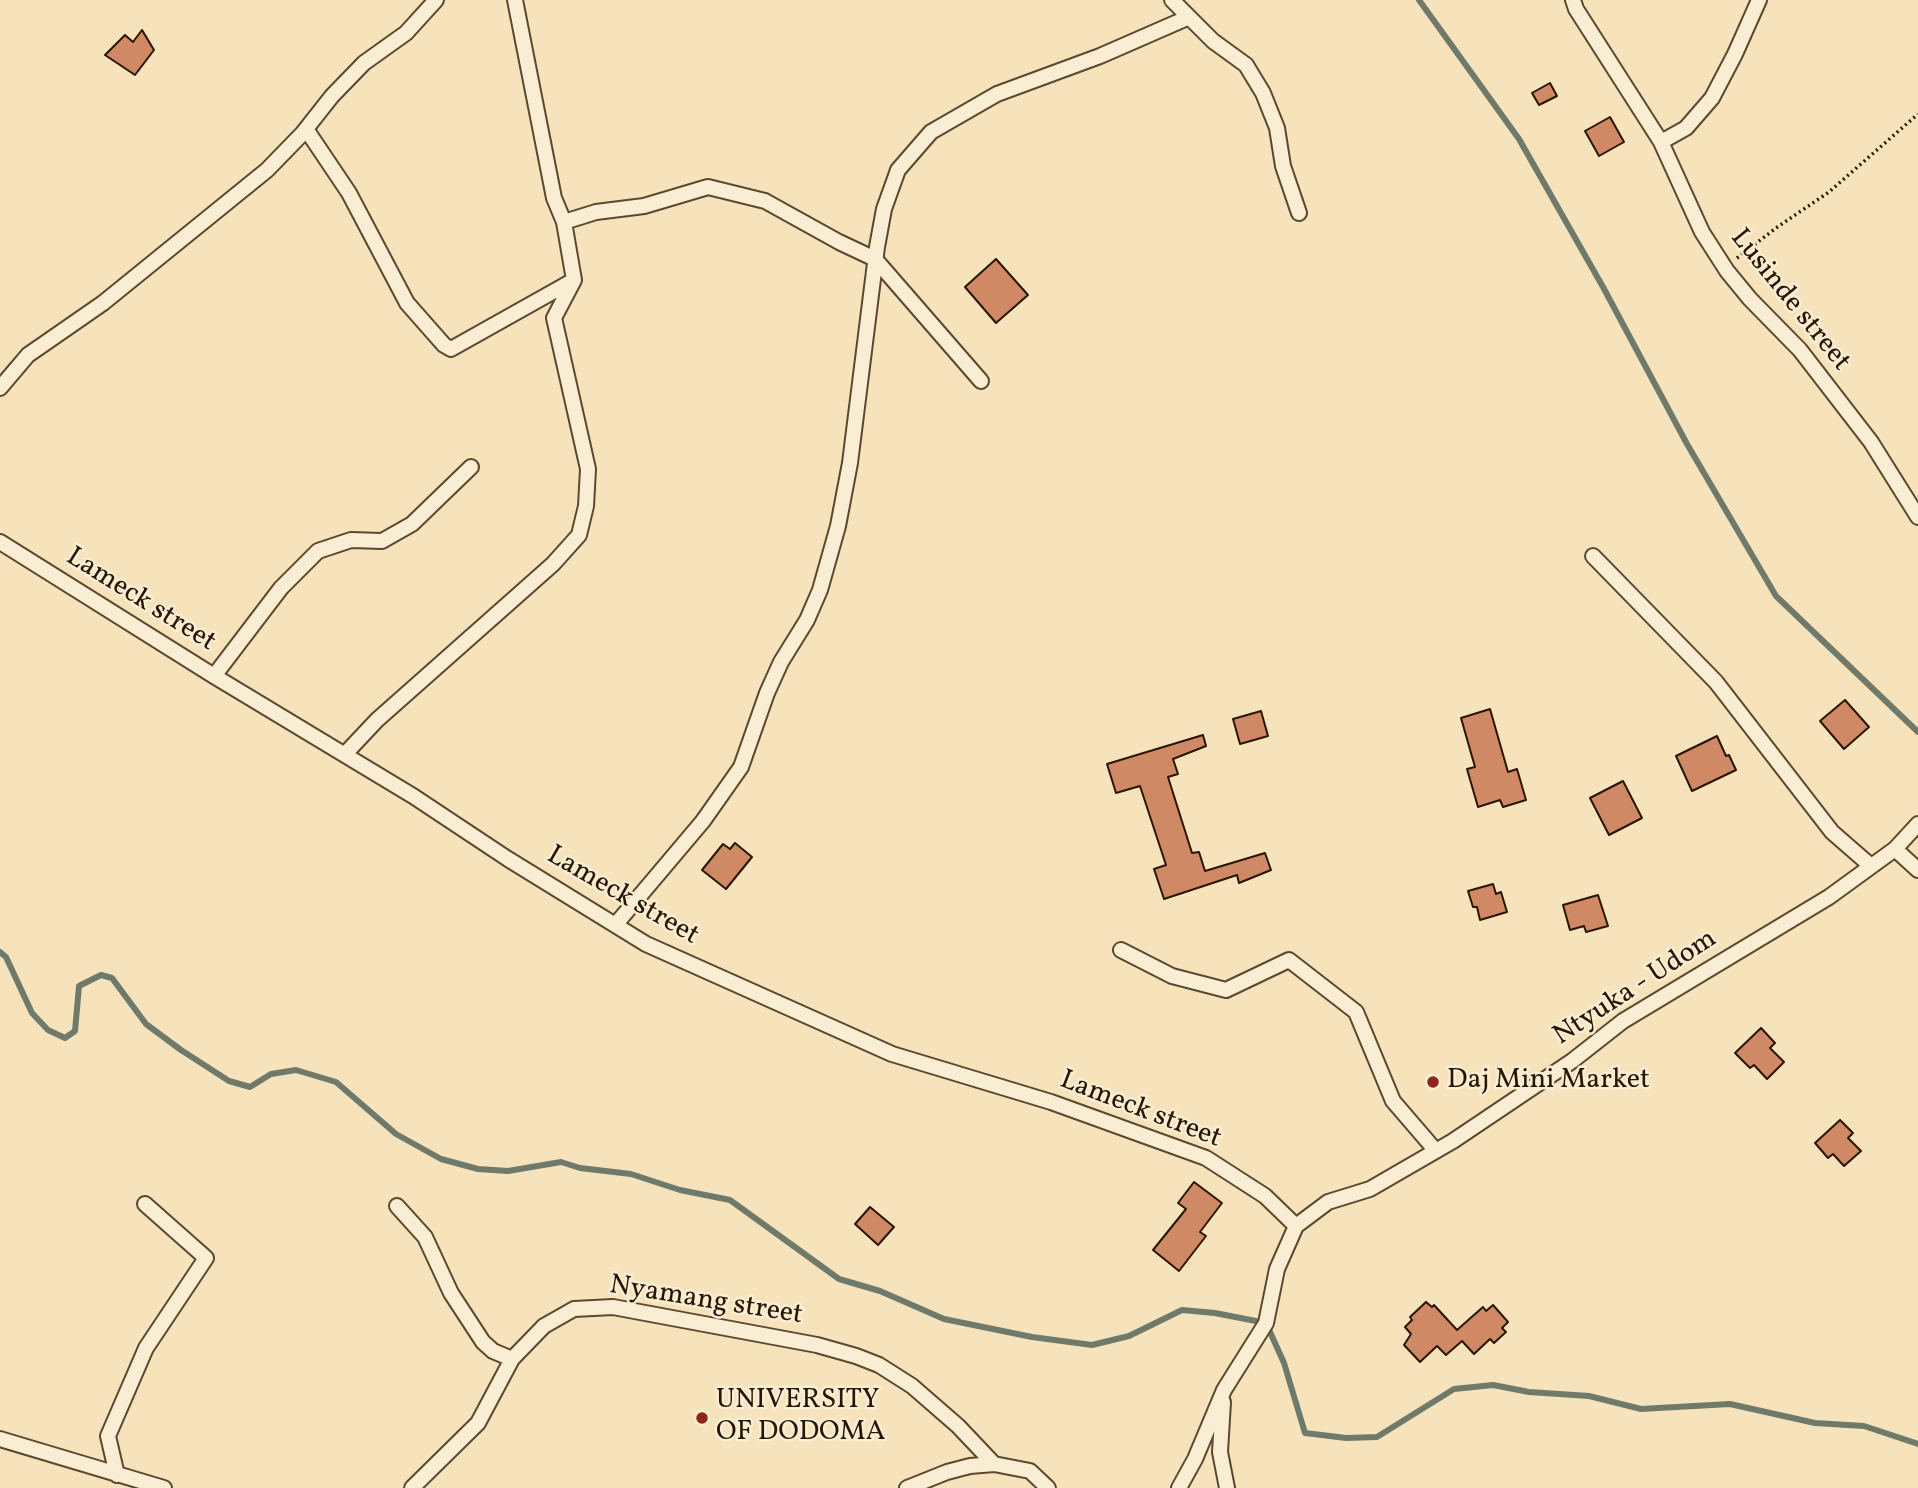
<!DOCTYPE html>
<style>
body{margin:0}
canvas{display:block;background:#f6e3bc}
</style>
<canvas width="1918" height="1488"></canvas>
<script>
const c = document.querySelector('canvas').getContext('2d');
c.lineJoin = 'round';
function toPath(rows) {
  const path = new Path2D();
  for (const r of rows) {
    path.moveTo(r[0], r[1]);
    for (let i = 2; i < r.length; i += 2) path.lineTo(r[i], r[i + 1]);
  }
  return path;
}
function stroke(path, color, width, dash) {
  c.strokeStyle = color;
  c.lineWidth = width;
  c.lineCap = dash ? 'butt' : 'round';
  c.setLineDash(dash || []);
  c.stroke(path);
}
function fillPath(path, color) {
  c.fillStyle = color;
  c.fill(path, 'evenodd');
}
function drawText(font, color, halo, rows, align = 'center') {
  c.font = font + ' Vollkorn,serif';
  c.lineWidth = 5;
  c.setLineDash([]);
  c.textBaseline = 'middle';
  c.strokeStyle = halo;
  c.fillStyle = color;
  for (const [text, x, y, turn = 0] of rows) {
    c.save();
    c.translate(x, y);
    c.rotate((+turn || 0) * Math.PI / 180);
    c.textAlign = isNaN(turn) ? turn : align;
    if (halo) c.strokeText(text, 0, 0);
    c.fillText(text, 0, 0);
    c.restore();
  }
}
stroke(toPath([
 [1419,0,1519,139,1603,287,1687,444,1776,596,1918,732],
 [0,952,6,957,32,1013,48,1030,65,1038,75,1031,79,986,101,975,112,978,146,1024,181,1050,229,1081,250,1087,271,1074,296,1070,336,1082,396,1134,441,1159,478,1169,508,1171,561,1162,580,1168,631,1174,680,1190,730,1200,839,1279,880,1291,944,1319,1032,1337,1092,1345,1129,1336,1182,1310,1215,1313,1266,1323,1284,1363,1305,1433,1346,1438,1377,1437,1454,1389,1493,1385,1529,1392,1589,1396,1641,1409,1730,1404,1815,1423,1864,1426,1918,1444]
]), '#6f7a6b', 6);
const building = toPath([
 [142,30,154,50,135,75,105,55,125,35,133,42,142,30],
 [1550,83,1557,96,1539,105,1532,93,1550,83],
 [1610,117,1624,142,1599,156,1585,131,1610,117],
 [996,259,1028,295,996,323,965,287,996,259],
 [1845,700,1869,727,1844,749,1820,721,1845,700],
 [1490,709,1508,772,1517,769,1526,800,1503,807,1500,800,1478,807,1467,769,1475,767,1461,718,1490,709],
 [1261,711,1268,736,1240,744,1233,719,1261,711],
 [1203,735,1206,746,1173,759,1178,774,1168,777,1192,853,1199,852,1205,871,1265,853,1271,870,1239,883,1237,875,1164,899,1154,869,1166,865,1140,786,1116,793,1107,764,1203,735],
 [1717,736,1726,756,1729,755,1736,770,1692,791,1676,756,1717,736],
 [1623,781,1642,818,1609,835,1590,798,1623,781],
 [735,843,752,857,726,889,702,870,723,844,730,849,735,843],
 [1493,884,1496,894,1501,892,1507,912,1480,920,1477,907,1473,907,1468,891,1493,884],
 [1598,895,1608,926,1586,932,1584,926,1570,930,1563,905,1598,895],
 [1761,1028,1775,1043,1770,1048,1784,1062,1767,1079,1754,1065,1750,1068,1735,1053,1761,1028],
 [1840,1120,1853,1133,1848,1138,1861,1151,1844,1166,1833,1154,1828,1158,1815,1143,1840,1120],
 [1194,1182,1222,1203,1200,1232,1206,1236,1179,1271,1153,1250,1186,1209,1178,1203,1194,1182],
 [870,1207,894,1227,878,1245,855,1224,870,1207],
 [1426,1302,1432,1307,1434,1305,1457,1330,1483,1307,1486,1311,1493,1305,1508,1322,1502,1328,1506,1332,1494,1343,1490,1339,1474,1354,1462,1341,1446,1355,1437,1346,1420,1362,1404,1345,1411,1334,1405,1327,1412,1320,1410,1317,1426,1302]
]);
fillPath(building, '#d08965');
stroke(building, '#2a1500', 2);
const minor = toPath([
 [1172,0,1213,41,1246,65,1263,93,1277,128,1283,166,1299,213],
 [1573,0,1576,9,1661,142,1702,232,1727,271,1750,299,1800,350,1871,442,1918,517],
 [306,129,349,193,407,303,444,345,451,349,574,280],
 [1661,142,1686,128,1712,98,1735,54,1759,0],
 [564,222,596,212,644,206,708,187,765,201,839,242,875,259,981,381],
 [0,388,28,355,103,303,267,170,302,134,332,96,364,63,406,33,436,0],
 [0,542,214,676,413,796,508,859,646,944,892,1054,1051,1102,1206,1158,1265,1196,1296,1226],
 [1593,556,1716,682,1832,832,1871,866],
 [214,676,281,588,318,551,351,540,382,541,412,524,471,467],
 [345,754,377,720,553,564,579,535,586,506,588,469,554,318,574,280,564,222,554,198,515,0],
 [1895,849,1918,870],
 [616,924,703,821,741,767,767,693,781,662,807,620,820,590,838,526,850,463,877,247,884,209,898,170,931,132,997,94,1100,56,1187,18],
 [1121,950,1172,976,1226,990,1289,960,1356,1012,1393,1101,1436,1151],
 [397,1206,425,1237,451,1293,483,1342,493,1351,512,1359],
 [1223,1402,1220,1452,1227,1488],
 [0,1439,164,1488],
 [117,1475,108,1436,146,1348,206,1258,145,1204],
 [412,1488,478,1423,512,1359,544,1326,574,1309,613,1307,817,1345,856,1356,879,1365,912,1386,958,1426,994,1464],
 [907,1488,947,1472,970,1466,994,1464,1030,1471,1048,1488],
 [1179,1488,1195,1459,1224,1390,1266,1323,1277,1269,1296,1226,1328,1202,1370,1189,1453,1141,1572,1061,1623,1021,1829,897,1895,849,1918,824]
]);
stroke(minor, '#5d482f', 18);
stroke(toPath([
 [1737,258,1776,228,1829,192,1918,114]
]), '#2a1500', 3.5, [2, 3.5]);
stroke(minor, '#f9edd3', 14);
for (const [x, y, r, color] of [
 [1433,1082,7,"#8f2418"],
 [702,1418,7,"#8f2418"]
]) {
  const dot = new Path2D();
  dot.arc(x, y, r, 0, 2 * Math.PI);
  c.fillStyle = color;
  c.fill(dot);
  stroke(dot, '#f9edd3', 2.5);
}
drawText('28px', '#2a1500', '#f9edd3', [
 ["Lusinde street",1789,301,51],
 ["Lameck street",140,601,32],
 ["Lameck street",622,897,30],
 ["Ntyuka - Udom",1636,989,-33],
 ["Lameck street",1140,1111,21],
 ["Nyamang street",706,1302,9]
]);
drawText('28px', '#2a1500', '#f9edd3', [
 ["Daj Mini Market",1447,1082],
 ["UNIVERSITY",716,1402],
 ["OF DODOMA",716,1434]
], 'left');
</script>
